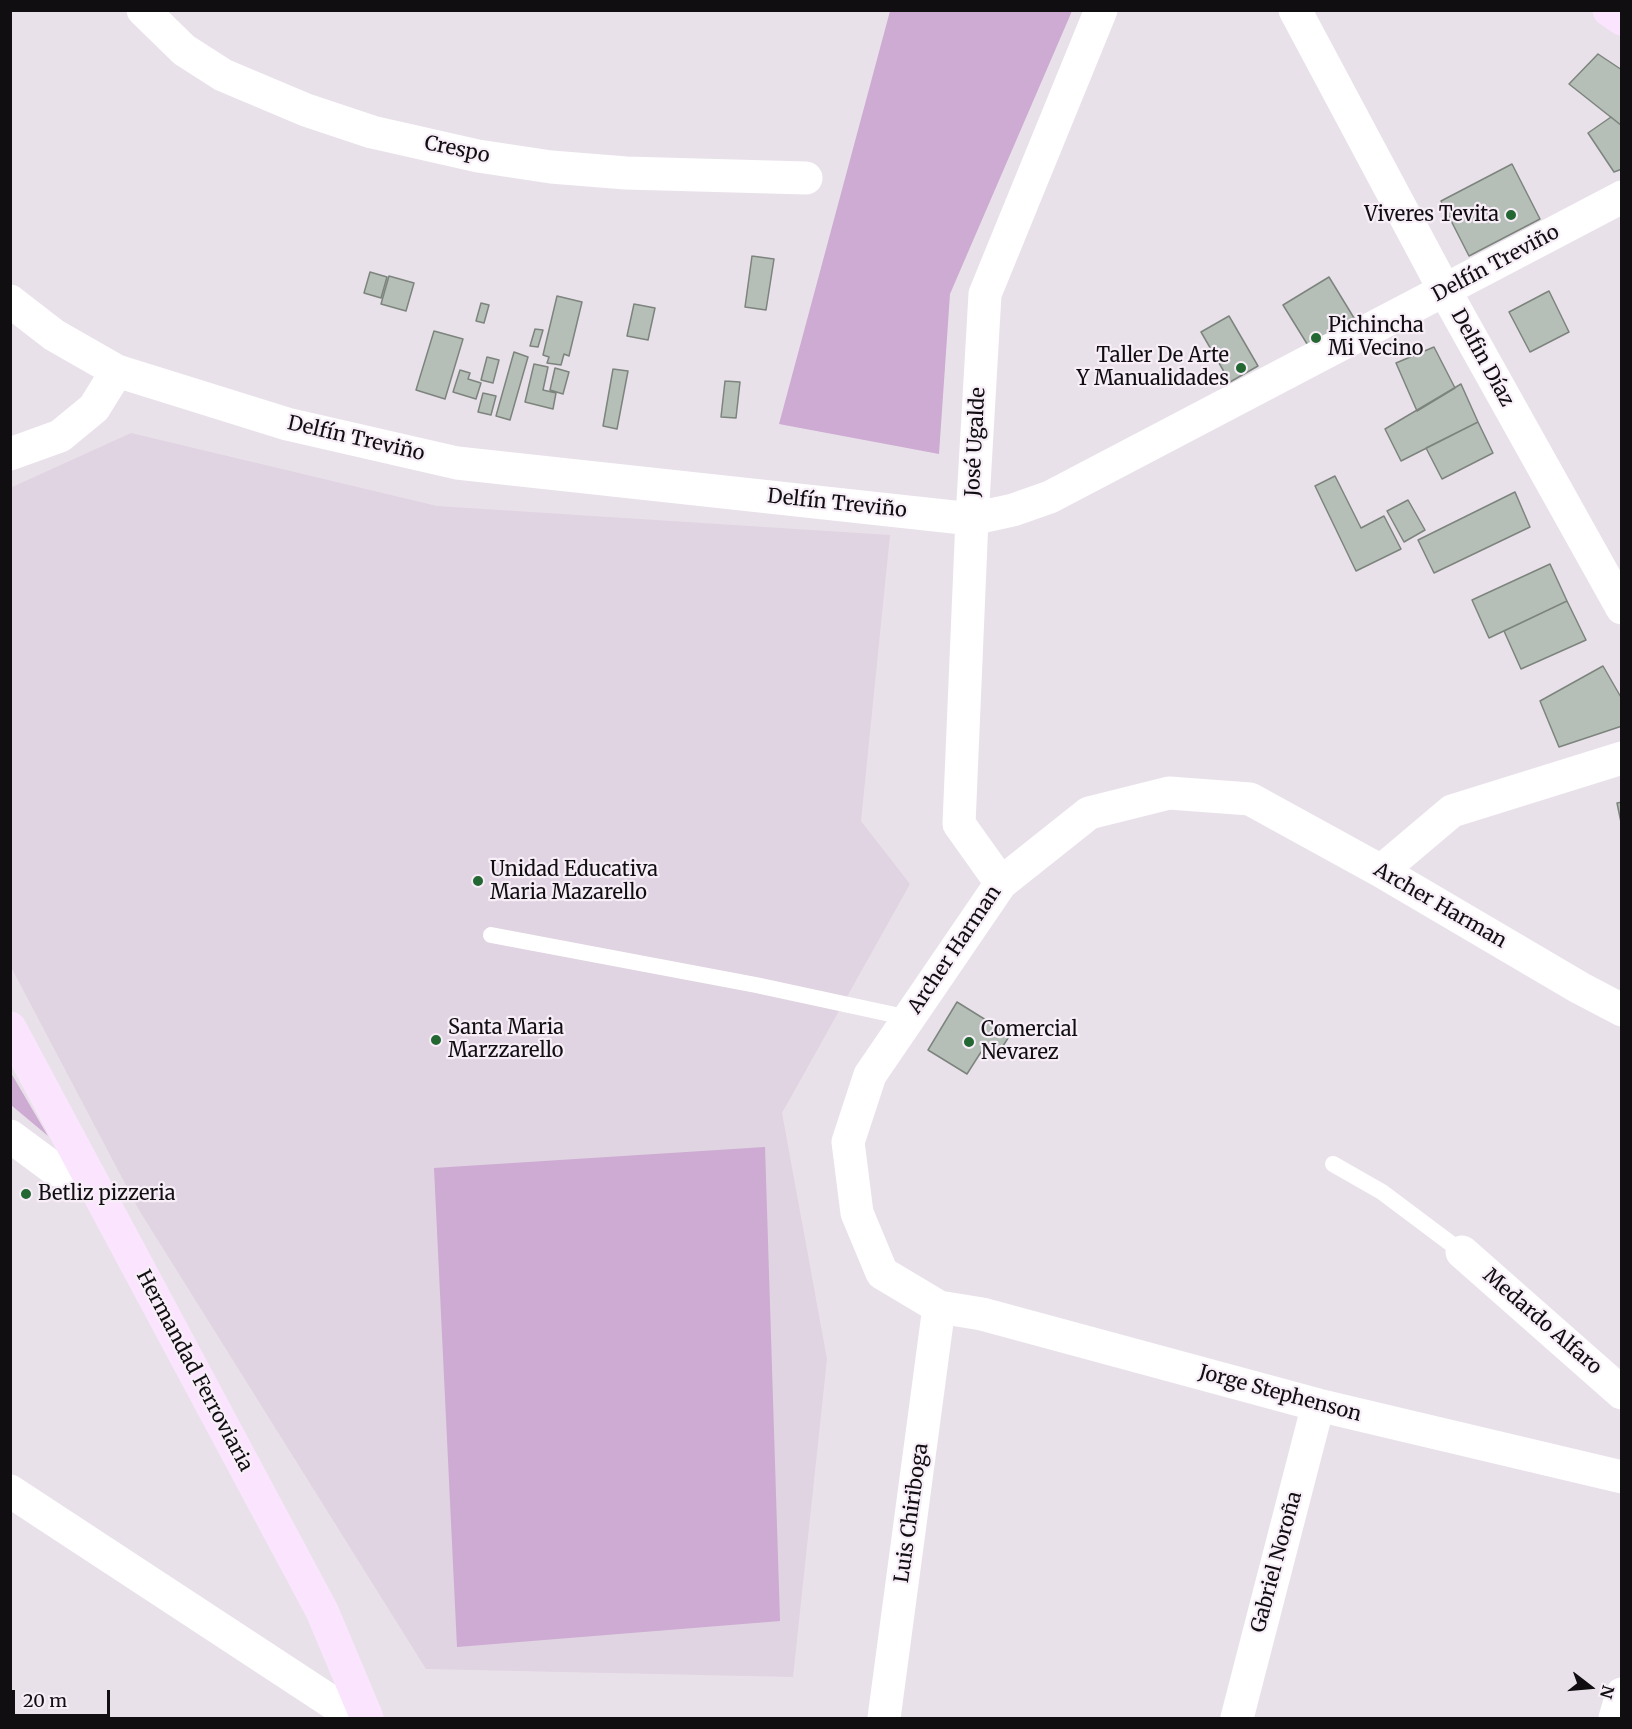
<!DOCTYPE html>
<meta charset="utf-8">
<style>
body{margin:0}
#map{position:relative;width:1632px;height:1729px;overflow:hidden;background:#e9e1ea;font-family:Merriweather,serif}
canvas{display:block}
.frame{position:absolute;inset:0;border:12px solid #100e11;pointer-events:none}
.north{position:absolute;left:1560px;top:1657px;width:60px;height:60px;-webkit-text-stroke:4px #f7eef8;paint-order:stroke;rotate:106deg;font-size:16px;font-weight:700;line-height:24px;text-align:center;color:#100e11}
.north::after{content:'';display:block;margin:auto;width:21px;height:27px;background:#100e11;clip-path:polygon(50% 0,100% 100%,50% 72%,0 100%)}
.scale{position:absolute;left:12px;top:1690px;width:98px;height:27px;box-sizing:border-box;border:3px solid #100e11;border-top:0;padding-left:8px;font-size:18px;line-height:21px;white-space:nowrap;color:#100e11;-webkit-text-stroke:4px #f7eef8;paint-order:stroke}
</style>
<div id="map">
<canvas width="1632" height="1729"></canvas>
<div class="frame"></div>
<div class="north">N</div>
<div class="scale">20 m</div>
</div>
<script>
const c = document.querySelector('canvas').getContext('2d');
c.lineJoin = 'round';
function fillPath(path, color) {
  c.fillStyle = color;
  c.fill(path, 'evenodd');
}
function toPath(rows) {
  const path = new Path2D();
  for (const r of rows) {
    path.moveTo(r[0], r[1]);
    for (let i = 2; i < r.length; i += 2) path.lineTo(r[i], r[i + 1]);
  }
  return path;
}
function stroke(path, color, width, dash) {
  c.strokeStyle = color;
  c.lineWidth = width;
  c.lineCap = dash ? 'butt' : 'round';
  c.setLineDash(dash || []);
  c.stroke(path);
}
function drawText(font, color, halo, rows, align = 'center') {
  c.font = font + ' Merriweather,serif';
  c.lineWidth = 4.5;
  c.setLineDash([]);
  c.textBaseline = 'middle';
  c.strokeStyle = halo;
  c.fillStyle = color;
  for (const [text, x, y, turn = 0] of rows) {
    c.save();
    c.translate(x, y);
    c.rotate((+turn || 0) * Math.PI / 180);
    c.textAlign = isNaN(turn) ? turn : align;
    if (halo) c.strokeText(text, 0, 0);
    c.fillText(text, 0, 0);
    c.restore();
  }
}
fillPath(toPath([
 [131,433,437,506,890,535,861,821,910,884,782,1113,827,1359,793,1677,426,1669,139,1210,11,967,10,488]
]), '#e0d3e2');
fillPath(toPath([
 [890,11,1072,11,950,294,939,454,779,424],
 [10,1073,11,1073,48,1136,11,1105],
 [765,1147,780,1621,457,1647,434,1168]
]), '#cdabd2');
const building = toPath([
 [1598,54,1622,70,1622,126,1569,84,1598,54],
 [1611,117,1622,126,1622,169,1614,172,1588,133,1611,117],
 [1512,164,1540,219,1469,256,1441,201,1512,164],
 [752,256,774,259,766,310,745,307,752,256],
 [370,272,387,277,381,298,364,293,370,272],
 [389,276,414,283,406,311,381,304,389,276],
 [1329,277,1354,318,1309,347,1283,305,1329,277],
 [1549,291,1569,332,1530,352,1509,312,1549,291],
 [557,296,582,302,569,356,564,354,561,365,547,363,549,357,543,355,557,296],
 [481,303,489,305,484,323,476,321,481,303],
 [634,304,655,308,648,340,627,336,634,304],
 [1229,316,1258,366,1230,382,1201,332,1229,316],
 [535,329,543,330,538,347,530,346,535,329],
 [434,331,463,339,445,399,416,390,434,331],
 [1434,347,1455,388,1417,411,1396,363,1434,347],
 [514,352,528,357,510,420,496,416,514,352],
 [487,357,499,360,493,383,481,380,487,357],
 [534,364,548,367,543,390,556,393,553,409,525,402,534,364],
 [555,368,569,372,563,394,550,390,555,368],
 [613,369,628,371,617,429,603,426,613,369],
 [460,370,470,373,468,379,481,383,476,399,453,392,460,370],
 [725,381,740,382,736,418,721,417,725,381],
 [1461,384,1478,422,1401,461,1385,429,1461,384],
 [483,393,496,396,491,415,478,412,483,393],
 [1478,422,1493,453,1442,479,1426,448,1478,422],
 [1335,476,1361,528,1384,516,1401,549,1356,571,1315,486,1335,476],
 [1515,492,1530,527,1434,573,1418,540,1515,492],
 [1408,500,1425,530,1404,542,1387,511,1408,500],
 [1550,564,1567,601,1489,638,1472,600,1550,564],
 [1567,601,1586,640,1521,669,1504,631,1567,601],
 [1603,666,1622,699,1622,726,1559,747,1540,701,1603,666],
 [1622,802,1622,827,1617,803,1622,802],
 [957,1002,1010,1035,996,1057,981,1052,967,1074,928,1050,957,1002]
]);
fillPath(building, '#b6bfb7');
stroke(building, '#7c847d', 1.5);
stroke(toPath([
 [491,935,756,985,909,1018],
 [1333,1164,1382,1192,1462,1252]
]), '#fff', 16);
stroke(toPath([
 [143,10,184,50,223,75,306,110,372,132,478,156,551,167,626,173,806,178],
 [1295,10,1445,291,1622,608],
 [10,301,54,335,117,371,287,424,457,463,972,519,1013,510,1050,497,1622,197],
 [10,454,60,436,94,408,117,371],
 [1381,871,1452,811,1622,758],
 [1001,883,959,824,972,519,985,294,1101,10],
 [1622,1010,1580,988,1381,871,1250,799,1169,793,1089,813,1001,883,870,1075,848,1142,857,1213,882,1273,939,1307,982,1314,1318,1405,1622,1477],
 [10,1136,56,1170,89,1176],
 [1462,1252,1622,1393],
 [10,1491,356,1718],
 [884,1718,939,1307],
 [1237,1718,1318,1405],
 [1615,1718,1622,1694]
]), '#fff', 33);
stroke(toPath([
 [1609,10,1622,19],
 [10,1028,322,1611,367,1718]
]), '#fbe5fe', 33);
for (const [x, y, r, color] of [
 [1511,215,6,"#236732"],
 [1316,338,6,"#236732"],
 [1241,368,6,"#236732"],
 [478,881,6,"#236732"],
 [436,1040,6,"#236732"],
 [969,1042,6,"#236732"],
 [26,1194,6,"#236732"]
]) {
  const dot = new Path2D();
  dot.arc(x, y, r, 0, 2 * Math.PI);
  c.fillStyle = color;
  c.fill(dot);
  stroke(dot, '#f7eef8', 2);
}
drawText('20px', '#100e11', '#f7eef8', [
 ["Crespo",457,150,12],
 ["Delfín Treviño",1496,264,-28],
 ["Delfin Díaz",1482,358,61],
 ["Delfín Treviño",356,439,13],
 ["José Ugalde",976,442,-87],
 ["Delfín Treviño",837,504,6],
 ["Archer Harman",1440,906,30],
 ["Archer Harman",955,950,-56],
 ["Medardo Alfaro",1542,1322,41],
 ["Hermandad Ferroviaria",194,1371,62],
 ["Jorge Stephenson",1280,1394,15],
 ["Luis Chiriboga",912,1513,-82],
 ["Gabriel Noroña",1277,1562,-75]
]);
drawText('20px', '#100e11', '#f7eef8', [
 ["Viveres Tevita",1499,215,"right"],
 ["Pichincha",1328,326],
 ["Mi Vecino",1328,349],
 ["Taller De Arte",1229,356,"right"],
 ["Y Manualidades",1229,379,"right"],
 ["Unidad Educativa",490,870],
 ["Maria Mazarello",490,893],
 ["Santa Maria",448,1028],
 ["Marzzarello",448,1051],
 ["Comercial",981,1030],
 ["Nevarez",981,1053],
 ["Betliz pizzeria",38,1194]
], 'left');
</script>
